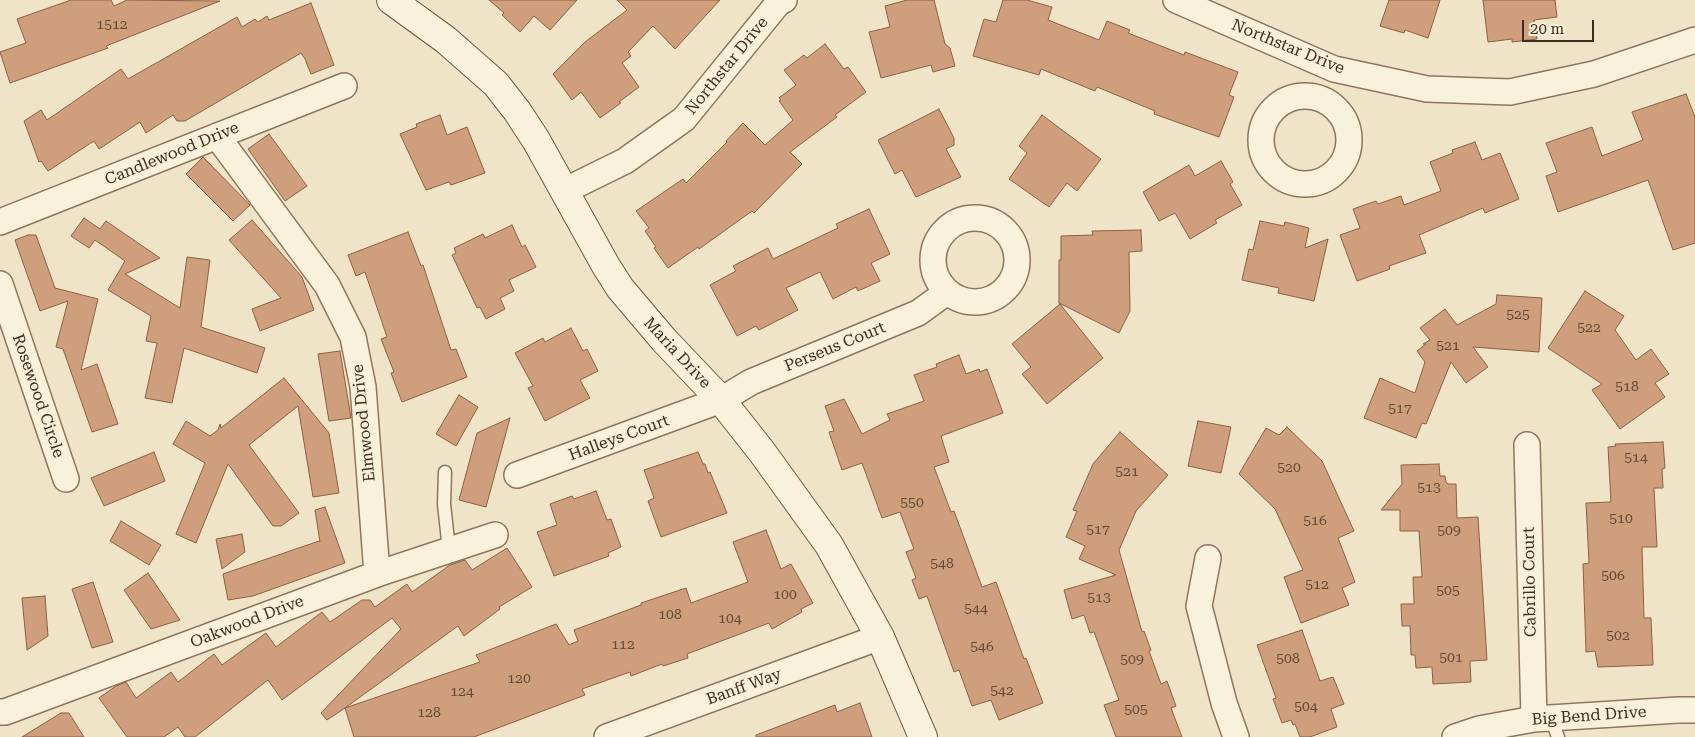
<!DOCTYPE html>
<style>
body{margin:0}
#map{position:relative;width:1695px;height:737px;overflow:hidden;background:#f0e4c8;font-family:"Roboto Serif",serif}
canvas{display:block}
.scale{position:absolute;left:1522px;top:20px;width:72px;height:22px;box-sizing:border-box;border:2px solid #3d2e20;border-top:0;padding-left:6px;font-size:15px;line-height:18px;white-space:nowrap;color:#3d2e20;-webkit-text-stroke:4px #f7eed8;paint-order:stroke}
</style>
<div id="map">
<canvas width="1695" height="737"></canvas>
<div class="scale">20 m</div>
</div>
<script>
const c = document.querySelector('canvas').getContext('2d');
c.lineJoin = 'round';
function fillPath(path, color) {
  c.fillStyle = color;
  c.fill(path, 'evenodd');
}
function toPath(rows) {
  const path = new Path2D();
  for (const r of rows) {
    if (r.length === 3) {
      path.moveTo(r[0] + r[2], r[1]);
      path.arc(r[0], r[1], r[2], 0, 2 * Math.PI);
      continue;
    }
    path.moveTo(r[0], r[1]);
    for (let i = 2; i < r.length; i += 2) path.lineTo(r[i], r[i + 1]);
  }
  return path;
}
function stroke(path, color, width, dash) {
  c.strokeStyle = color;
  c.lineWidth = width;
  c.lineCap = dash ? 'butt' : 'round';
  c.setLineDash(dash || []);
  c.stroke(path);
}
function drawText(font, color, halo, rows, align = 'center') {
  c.font = font + ' "Roboto Serif",serif';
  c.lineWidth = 4;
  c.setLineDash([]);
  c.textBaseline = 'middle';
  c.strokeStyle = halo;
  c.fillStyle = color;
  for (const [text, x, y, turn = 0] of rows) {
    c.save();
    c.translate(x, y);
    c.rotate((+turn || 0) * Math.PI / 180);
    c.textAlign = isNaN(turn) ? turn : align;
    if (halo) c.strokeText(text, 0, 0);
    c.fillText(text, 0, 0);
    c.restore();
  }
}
const building = toPath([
 [71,0,111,0,114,6,127,0,220,1,106,46,108,48,10,83,0,52,26,43,17,19,71,0],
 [489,0,577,0,550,30,534,16,520,32,502,15,504,13,489,0],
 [617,0,720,0,675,49,653,26,628,52,631,56,622,63,639,87,619,102,621,103,600,118,581,92,572,100,553,74,585,42,627,10,617,0],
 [907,0,934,0,945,44,950,48,955,66,933,72,931,65,881,78,869,32,890,27,885,6,907,0],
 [1003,0,1027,0,1052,7,1048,20,1099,40,1107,21,1130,30,1128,33,1184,55,1185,52,1238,72,1229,95,1234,97,1219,137,1154,114,1155,111,1097,87,1095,91,1041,69,1039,75,973,56,984,19,996,22,1003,0],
 [1389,0,1440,0,1428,38,1405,30,1404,33,1380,26,1389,0],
 [1483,0,1555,0,1557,17,1534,20,1537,39,1512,42,1512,39,1488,42,1483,0],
 [311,3,334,65,311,74,305,59,301,53,185,121,177,121,173,115,146,133,140,122,99,149,94,141,48,171,41,161,39,162,24,121,41,110,47,120,121,69,128,79,237,17,242,27,255,19,258,22,267,16,269,20,311,3],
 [825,44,844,69,848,67,866,92,835,115,837,117,790,152,802,164,754,213,752,211,699,249,698,247,668,268,654,248,656,247,645,231,649,228,636,211,683,179,686,183,727,142,726,141,743,123,765,145,793,120,779,101,781,100,779,98,796,85,784,70,804,55,807,58,825,44],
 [1686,94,1695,117,1695,243,1673,250,1648,180,1558,212,1546,176,1557,172,1546,143,1592,127,1602,156,1643,140,1632,112,1686,94],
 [939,109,954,138,954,145,946,149,961,177,916,197,902,170,895,174,878,140,939,109],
 [440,115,447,135,467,127,485,173,451,185,449,182,426,190,400,134,417,127,416,124,440,115],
 [1042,115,1101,159,1077,191,1067,183,1049,207,1009,179,1027,153,1019,146,1042,115],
 [269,134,307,186,285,201,248,149,269,134],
 [1475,142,1482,160,1500,153,1519,199,1485,213,1483,208,1419,235,1426,253,1389,266,1390,269,1357,281,1340,235,1360,228,1353,209,1376,201,1378,204,1401,196,1404,205,1441,191,1430,162,1453,153,1452,150,1475,142],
 [203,157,250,205,233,221,186,174,203,157],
 [1221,161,1233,182,1230,184,1242,205,1215,220,1217,223,1190,239,1175,213,1159,221,1143,192,1189,165,1195,176,1221,161],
 [869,209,890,254,871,263,880,281,858,291,856,287,833,299,820,272,786,288,798,310,759,330,756,326,737,336,710,285,736,271,733,266,768,248,773,259,838,228,836,224,869,209],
 [84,218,100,229,106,221,160,258,125,274,180,308,187,257,210,260,201,327,265,348,257,373,184,348,172,403,145,398,157,343,146,341,151,316,108,290,125,261,95,240,89,248,71,236,84,218],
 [252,220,302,277,314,310,260,331,252,309,281,298,229,240,252,220],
 [1260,221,1284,226,1285,222,1309,228,1305,248,1328,239,1314,301,1278,293,1279,288,1242,280,1249,249,1253,250,1260,221],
 [512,225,522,247,525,245,536,267,509,280,514,291,500,298,505,309,486,319,480,307,477,308,452,255,456,253,454,248,483,234,485,238,512,225],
 [1141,230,1142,251,1129,252,1130,311,1119,333,1059,303,1059,260,1061,260,1061,236,1093,235,1092,231,1141,230],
 [408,232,421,266,423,265,451,350,456,349,467,377,402,402,391,373,394,372,381,339,387,337,365,272,356,276,348,255,408,232],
 [28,235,36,235,55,288,98,299,81,370,97,364,118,424,92,432,63,349,56,347,68,301,40,311,15,240,28,235],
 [1585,291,1624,316,1615,330,1636,360,1651,349,1669,374,1655,383,1665,397,1620,429,1592,390,1602,384,1548,348,1585,291],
 [1497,295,1542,298,1539,352,1473,347,1488,367,1466,383,1451,362,1426,424,1422,423,1416,438,1364,418,1380,378,1415,393,1425,362,1417,351,1426,344,1423,344,1430,340,1420,328,1445,309,1457,325,1496,304,1497,295],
 [1060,304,1103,358,1047,404,1022,374,1031,367,1012,344,1060,304],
 [571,328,583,351,587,349,598,371,580,380,590,398,545,421,528,388,533,386,515,353,543,338,545,342,571,328],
 [340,351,351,418,329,421,318,354,340,351],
 [959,355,966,374,979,369,980,372,987,369,1003,413,941,436,949,462,934,467,951,512,954,511,982,587,996,582,1024,659,1026,658,1043,703,999,720,991,700,972,706,959,670,954,672,927,596,919,599,912,580,916,578,906,552,914,549,900,512,882,518,862,463,842,470,829,432,834,431,825,406,844,399,862,434,890,420,887,414,924,401,914,375,937,367,936,364,959,355],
 [284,378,329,433,339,493,313,497,298,406,249,445,299,513,281,526,273,526,228,464,196,543,176,534,205,463,173,444,186,421,210,436,218,430,220,424,221,428,284,378],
 [459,395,478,407,456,446,436,434,459,395],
 [510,418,486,507,459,500,477,433,510,418],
 [1198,421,1231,427,1221,473,1188,466,1198,421],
 [1287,427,1322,461,1354,531,1338,538,1355,582,1342,588,1349,605,1301,623,1284,577,1303,570,1275,509,1239,474,1266,428,1279,435,1287,427],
 [1120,432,1168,475,1136,511,1119,550,1142,632,1144,631,1151,650,1149,651,1161,684,1167,681,1176,706,1171,708,1182,737,1116,737,1104,705,1119,700,1094,632,1090,633,1084,615,1072,619,1064,590,1116,575,1079,559,1085,546,1066,537,1077,511,1073,510,1093,464,1120,432],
 [1663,442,1665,468,1662,469,1663,488,1654,488,1657,547,1642,547,1644,618,1651,618,1653,665,1598,667,1595,651,1586,652,1583,564,1589,563,1586,503,1611,502,1608,447,1616,446,1615,444,1663,442],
 [154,452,165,481,104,506,91,478,154,452],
 [698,452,703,464,705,464,708,473,710,472,727,513,661,537,648,501,654,498,644,470,698,452],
 [1439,464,1440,476,1445,476,1446,482,1448,484,1456,484,1457,518,1478,517,1487,660,1470,661,1471,682,1433,684,1432,667,1416,668,1415,655,1411,655,1410,626,1402,626,1401,604,1414,604,1413,577,1422,577,1419,531,1400,531,1400,510,1381,510,1402,484,1401,465,1439,464],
 [596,491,607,520,611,519,621,547,608,553,609,556,554,576,537,532,557,525,550,504,572,496,574,499,596,491],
 [325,507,345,563,253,596,228,600,223,574,319,541,320,542,315,510,325,507],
 [121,521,161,545,149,565,110,541,121,521],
 [766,530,781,569,791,564,813,603,801,609,802,612,772,629,769,623,687,654,688,658,663,666,662,664,631,676,630,672,582,689,585,695,474,737,354,737,345,708,327,720,321,713,401,629,392,618,282,700,268,680,195,737,185,737,178,727,164,737,127,737,99,698,116,686,126,682,136,698,171,672,178,682,214,654,222,665,266,633,276,647,322,612,330,622,362,600,370,600,375,607,407,584,412,592,450,565,465,560,472,570,507,548,532,587,499,607,500,609,464,636,458,626,345,708,480,662,476,655,556,624,569,645,578,641,574,630,641,605,641,603,686,588,691,603,748,582,733,542,766,530],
 [242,534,245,552,222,569,216,539,242,534],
 [148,573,180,620,151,629,124,590,148,573],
 [93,582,113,642,92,648,72,589,93,582],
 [45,596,48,636,27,650,22,598,45,596],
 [1302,630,1320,681,1333,677,1344,704,1331,709,1337,727,1310,737,1300,737,1295,724,1293,725,1291,720,1282,723,1273,699,1276,698,1257,645,1302,630],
 [860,703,872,737,756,737,756,735,835,705,837,712,860,703],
 [61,713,69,713,84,737,22,737,61,713]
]);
fillPath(building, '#cf9f7d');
stroke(building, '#8d5f41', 1);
const lane = toPath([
 [445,472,444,504,449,550],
 [1551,718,1558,737]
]);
const street = toPath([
 [1176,0,1334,69,1427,89,1510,92,1594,74,1695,40],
 [1305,140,44],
 [217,136,327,285,353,337,363,387,377,574],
 [564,191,625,161,684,119,779,2,784,0],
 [975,260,42],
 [0,222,344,86],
 [0,284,66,479],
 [1527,445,1534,719],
 [517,475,721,400,751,382,918,313,947,292],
 [1208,558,1199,606,1224,703,1236,737],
 [0,712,5,712,377,574,495,535],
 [607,737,880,637],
 [1455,737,1479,729,1534,719,1678,710,1695,710]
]);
const secondary = toPath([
 [391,0,446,40,496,84,517,111,536,140,606,266,620,288,664,340,721,400,762,452,829,545,880,637,923,737]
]);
stroke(lane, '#8d765c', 15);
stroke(street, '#8d765c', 28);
stroke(secondary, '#6f573f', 30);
stroke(lane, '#faf1dc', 12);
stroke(street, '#faf1dc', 25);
stroke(secondary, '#faf1dc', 28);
drawText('14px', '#624a37', null, [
 ["1512",112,25],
 ["525",1518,315],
 ["522",1589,328],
 ["521",1448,346],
 ["518",1627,387],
 ["517",1400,409],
 ["514",1636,458],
 ["520",1289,468],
 ["521",1127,472],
 ["513",1429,488],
 ["550",912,503],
 ["510",1621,519],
 ["516",1315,521],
 ["517",1098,530],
 ["509",1449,531],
 ["548",942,564],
 ["506",1613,576],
 ["512",1317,585],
 ["505",1448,591],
 ["100",785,595],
 ["513",1099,598],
 ["544",976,609],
 ["108",670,615],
 ["104",730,619],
 ["502",1618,636],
 ["112",623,645],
 ["546",982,647],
 ["501",1451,658],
 ["508",1288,659],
 ["509",1132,660],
 ["120",519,679],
 ["542",1002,691],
 ["124",462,692],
 ["504",1306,707],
 ["505",1136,710],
 ["128",429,713]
]);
drawText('16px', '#3d2e20', '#f7eed8', [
 ["Northstar Drive",1288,47,22],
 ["Northstar Drive",727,66,-51],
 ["Candlewood Drive",172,154,-22],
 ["Perseus Court",835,347,-22],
 ["Maria Drive",677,353,47],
 ["Rosewood Circle",38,396,71],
 ["Elmwood Drive",364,423,-96],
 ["Halleys Court",619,438,-20],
 ["Cabrillo Court",1530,582,-91],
 ["Oakwood Drive",247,622,-21],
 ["Banff Way",744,687,-20],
 ["Big Bend Drive",1589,716,-4]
]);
</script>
